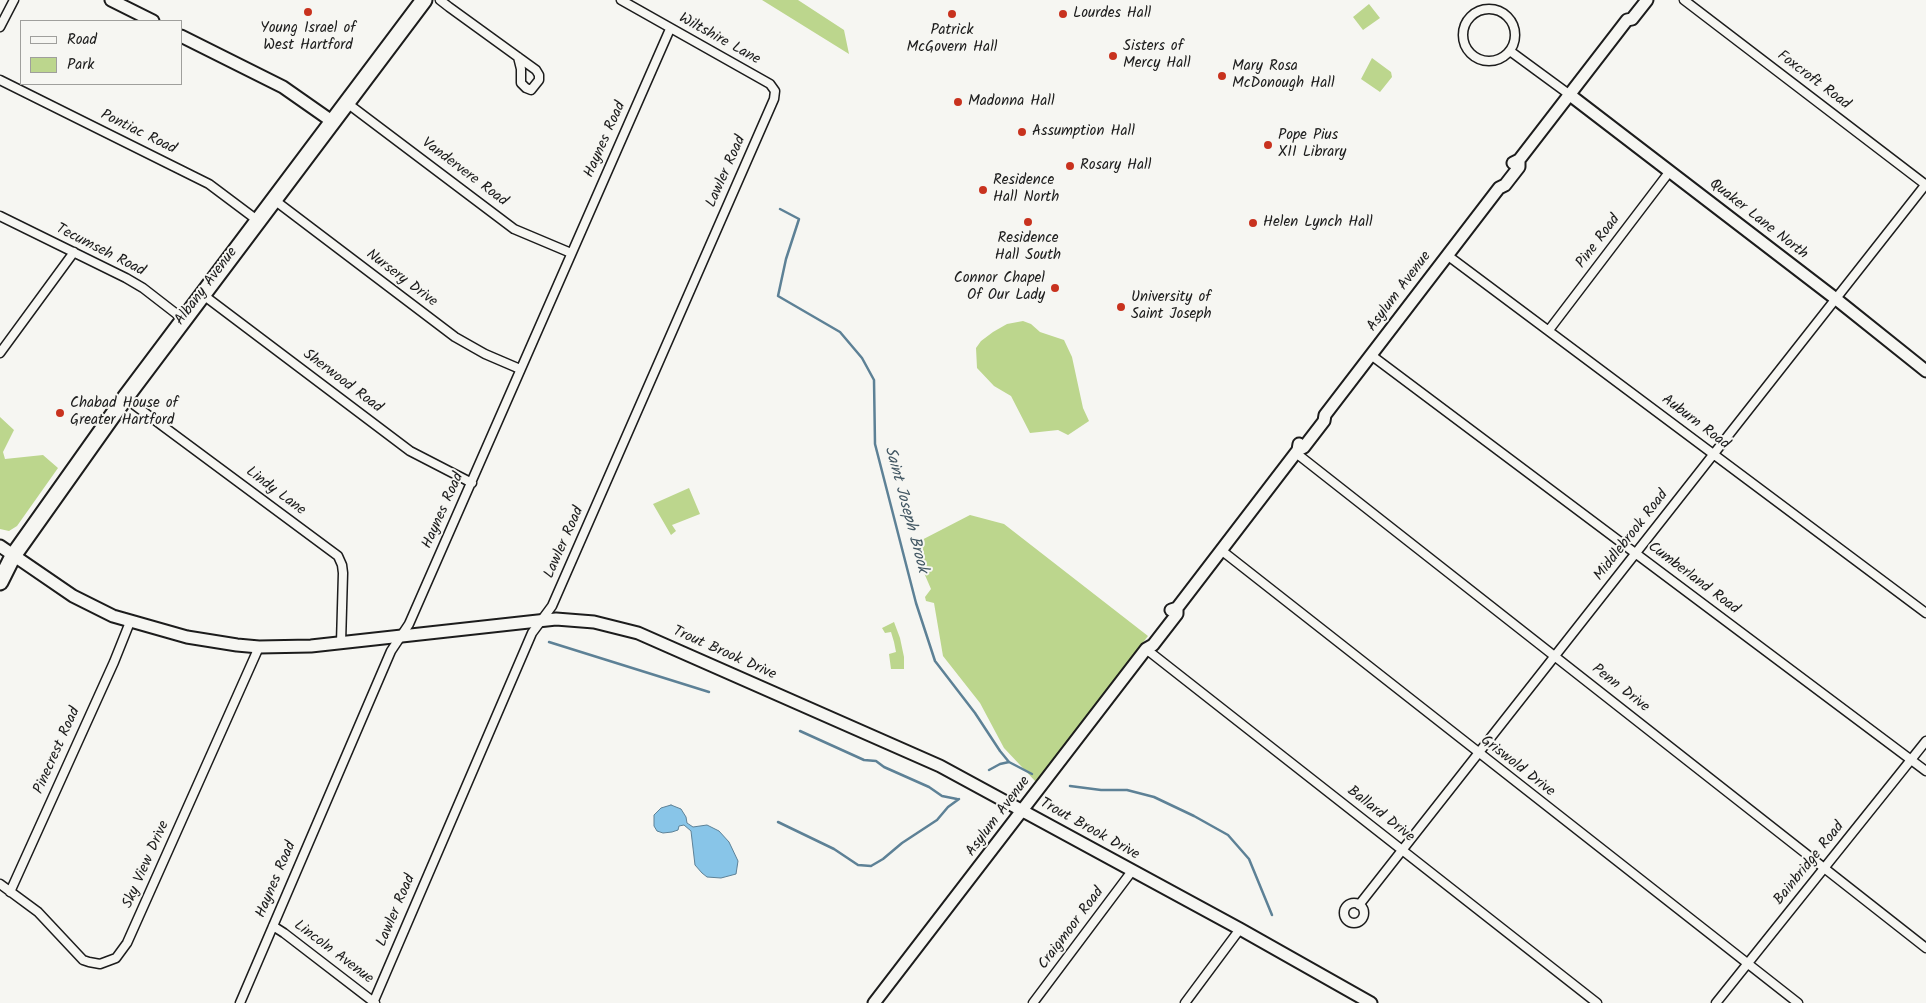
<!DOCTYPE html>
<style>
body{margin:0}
#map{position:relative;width:1926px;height:1003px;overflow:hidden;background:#f6f6f2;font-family:Kalam,sans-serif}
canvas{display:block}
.legend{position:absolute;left:20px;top:20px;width:162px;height:65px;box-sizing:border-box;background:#f6f6f2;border:1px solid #9f9f9c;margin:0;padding:6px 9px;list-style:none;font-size:15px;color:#1c1c1c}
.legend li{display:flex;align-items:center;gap:10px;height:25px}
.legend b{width:25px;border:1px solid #9f9f9c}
</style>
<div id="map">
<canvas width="1926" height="1003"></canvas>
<ul class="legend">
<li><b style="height:6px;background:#f6f6f2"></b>Road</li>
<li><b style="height:14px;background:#bcd68d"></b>Park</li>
</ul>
</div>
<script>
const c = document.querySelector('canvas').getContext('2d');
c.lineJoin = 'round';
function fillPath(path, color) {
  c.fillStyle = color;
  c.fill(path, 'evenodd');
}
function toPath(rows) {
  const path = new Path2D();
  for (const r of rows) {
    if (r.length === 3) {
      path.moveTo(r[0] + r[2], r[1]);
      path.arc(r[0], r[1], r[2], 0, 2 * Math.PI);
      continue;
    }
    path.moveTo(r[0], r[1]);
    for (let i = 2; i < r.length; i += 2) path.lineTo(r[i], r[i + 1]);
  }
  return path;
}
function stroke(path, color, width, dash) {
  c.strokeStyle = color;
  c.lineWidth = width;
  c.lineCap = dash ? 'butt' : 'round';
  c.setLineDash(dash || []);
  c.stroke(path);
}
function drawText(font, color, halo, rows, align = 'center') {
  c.font = font + ' Kalam,sans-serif';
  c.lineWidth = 4;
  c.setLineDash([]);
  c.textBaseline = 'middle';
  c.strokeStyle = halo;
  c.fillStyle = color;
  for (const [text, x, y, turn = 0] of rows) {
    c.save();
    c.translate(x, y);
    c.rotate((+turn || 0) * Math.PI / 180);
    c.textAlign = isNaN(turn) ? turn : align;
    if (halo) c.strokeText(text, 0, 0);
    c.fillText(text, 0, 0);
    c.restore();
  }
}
fillPath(toPath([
 [762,0,798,0,844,30,849,54],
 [1369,4,1380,18,1363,30,1353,17],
 [1372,58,1391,72,1392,77,1380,92,1361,79],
 [1023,321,1031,324,1040,332,1064,340,1072,357,1083,408,1089,421,1068,435,1058,430,1030,433,1011,396,994,386,977,368,976,348,981,341,993,332,1007,324],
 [0,417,14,430,3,452,5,459,43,455,58,468,17,526,9,531,0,529],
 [689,488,700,514,672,525,676,531,671,535,653,504],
 [970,515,1004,524,1148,636,1036,782,1004,748,980,703,943,656,934,603,926,601,925,597,931,589,912,545],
 [894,622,900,638,904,657,904,669,891,669,889,654,896,652,894,642,891,632,885,633,882,628]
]), '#bcd68d');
const water = toPath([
 [671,805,681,809,686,817,687,823,693,827,707,825,719,831,729,842,738,861,736,874,721,878,707,877,702,873,695,865,691,831,684,825,679,826,678,830,672,832,663,833,657,831,654,826,654,815,661,808,671,805]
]);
fillPath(water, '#88c5e8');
stroke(water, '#5d8196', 1);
stroke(toPath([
 [780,209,799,219,786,259,778,296,840,332,862,358,874,380,875,444,916,603,935,661,975,713,1000,751,1009,762,1032,774],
 [549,642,709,692],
 [800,731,864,760,876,761,884,767,929,787,942,796,957,799],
 [989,770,1000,764,1009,762],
 [1070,786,1101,790,1127,790,1154,797,1194,816,1228,835,1249,859,1272,915],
 [778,822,834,849,858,865,871,866,883,859,902,843,937,820,948,807,959,799]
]), '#5d8196', 2.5);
const street = toPath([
 [440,0,449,7,518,57,536,70,539,75,539,80,531,90,526,88,521,83,521,69,518,57],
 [1684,0,1926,185],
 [1489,35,26],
 [0,27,14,0],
 [1510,51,1570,95],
 [0,80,209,184,257,220],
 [347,103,514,229,571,253],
 [273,199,455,337,485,354,520,369],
 [0,216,126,278,143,288,183,319],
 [1447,255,1926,613],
 [202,294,410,451,472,483],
 [1549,330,1670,171],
 [0,353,74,252],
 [1371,355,1926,771],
 [125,398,338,556,342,565,343,573,341,643],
 [1296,453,1926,948],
 [1221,550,1798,1003],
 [1146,649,1597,1003],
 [0,884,38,912,83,960,89,962,100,964,116,958,127,943,259,647],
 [10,892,114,662,130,622],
 [1354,913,10],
 [1359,905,1926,184],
 [273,926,284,933,375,1003],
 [240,1003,391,651,409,624,670,29],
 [373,1003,532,633,552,606,774,99,775,91,770,84,621,0],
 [1033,1003,1132,871],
 [1185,1003,1240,929],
 [1716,1003,1926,741]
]);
const secondary = toPath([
 [111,0,153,21],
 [181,36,283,87,333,122],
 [1570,95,1836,299,1926,371],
 [1513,163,1519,160,1627,20,1632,19,1647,0],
 [1298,450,1304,447,1324,421,1325,415,1499,188,1505,185,1519,167,1519,160],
 [0,546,73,596,113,616,187,637,237,645,259,647,311,646,556,619,594,622,638,633,940,766,1240,929,1371,1003],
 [1171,610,1177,608,1298,450,1299,444],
 [874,1003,1146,649,1153,645,1177,614,1177,608]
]);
const highway = toPath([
 [0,582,13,556,125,398,424,0]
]);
stroke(street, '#1c1c1c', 11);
stroke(secondary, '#1c1c1c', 15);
stroke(highway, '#1c1c1c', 19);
stroke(street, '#f6f6f2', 8);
stroke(secondary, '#f6f6f2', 11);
stroke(highway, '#f6f6f2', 15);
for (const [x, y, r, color] of [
 [308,12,5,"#c8321e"],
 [952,14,5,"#c8321e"],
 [1063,14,5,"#c8321e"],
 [1113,56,5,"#c8321e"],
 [1222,76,5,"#c8321e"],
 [958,102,5,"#c8321e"],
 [1022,132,5,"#c8321e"],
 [1268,145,5,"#c8321e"],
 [1070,166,5,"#c8321e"],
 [983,190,5,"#c8321e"],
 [1028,222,5,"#c8321e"],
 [1253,223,5,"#c8321e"],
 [1055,288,5,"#c8321e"],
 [1121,307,5,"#c8321e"],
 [60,413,5,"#c8321e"]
]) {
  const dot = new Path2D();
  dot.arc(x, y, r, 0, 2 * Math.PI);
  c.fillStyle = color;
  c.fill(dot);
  stroke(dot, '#f6f6f2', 2);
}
drawText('15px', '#1c1c1c', '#f6f6f2', [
 ["Lourdes Hall",1073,14],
 ["Young Israel of",308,29,"center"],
 ["West Hartford",308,46,"center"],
 ["Patrick",952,31,"center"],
 ["McGovern Hall",952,48,"center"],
 ["Sisters of",1123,47],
 ["Mercy Hall",1123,64],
 ["Mary Rosa",1232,67],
 ["McDonough Hall",1232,84],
 ["Madonna Hall",968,102],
 ["Assumption Hall",1032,132],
 ["Pope Pius",1278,136],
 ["XII Library",1278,153],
 ["Rosary Hall",1080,166],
 ["Residence",993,181],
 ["Hall North",993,198],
 ["Helen Lynch Hall",1263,223],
 ["Residence",1028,239,"center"],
 ["Hall South",1028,256,"center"],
 ["Connor Chapel",1045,279,"right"],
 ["Of Our Lady",1045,296,"right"],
 ["University of",1131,298],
 ["Saint Joseph",1131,315],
 ["Chabad House of",70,404],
 ["Greater Hartford",70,421]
], 'left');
drawText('15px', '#1c1c1c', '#f6f6f2', [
 ["Wiltshire Lane",719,40,29],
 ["Foxcroft Road",1813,81,37],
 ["Pontiac Road",138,133,26],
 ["Haynes Road",606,140,-66],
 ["Lawler Road",727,172,-66],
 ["Vandervere Road",464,173,37],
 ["Quaker Lane North",1758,220,38],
 ["Pine Road",1599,242,-53],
 ["Tecumseh Road",100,251,27],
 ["Nursery Drive",401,279,37],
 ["Albany Avenue",207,287,-53],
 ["Asylum Avenue",1400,292,-53],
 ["Sherwood Road",342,382,37],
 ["Auburn Road",1695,423,37],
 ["Lindy Lane",275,492,37],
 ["Haynes Road",444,511,-66],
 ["Middlebrook Road",1632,536,-52],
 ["Lawler Road",565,543,-66],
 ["Cumberland Road",1693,579,37],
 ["Trout Brook Drive",724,654,24],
 ["Penn Drive",1620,689,38],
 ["Pinecrest Road",58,751,-66],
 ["Griswold Drive",1517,767,38],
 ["Ballard Drive",1380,815,38],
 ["Asylum Avenue",999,817,-53],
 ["Trout Brook Drive",1089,830,29],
 ["Bainbridge Road",1810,864,-51],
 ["Sky View Drive",147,865,-66],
 ["Haynes Road",277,880,-67],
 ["Lawler Road",397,911,-67],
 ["Craigmoor Road",1072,929,-53],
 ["Lincoln Avenue",333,953,37]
]);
drawText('italic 16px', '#425763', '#f6f6f2', [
 ["Saint Joseph Brook",905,510,75]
]);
</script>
